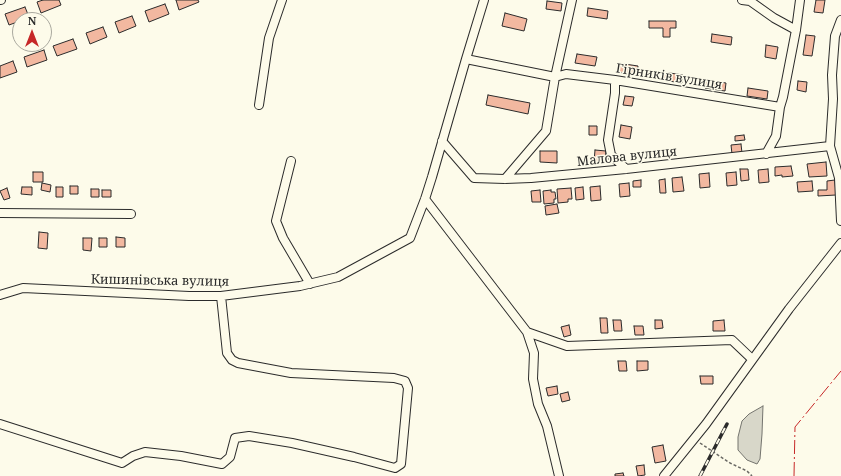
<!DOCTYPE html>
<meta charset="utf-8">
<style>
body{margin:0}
#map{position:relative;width:841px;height:476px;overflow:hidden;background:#fdfbea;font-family:"Noto Serif",serif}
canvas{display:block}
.north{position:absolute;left:12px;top:12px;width:40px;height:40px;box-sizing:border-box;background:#fdfbea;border:1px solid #a9a89e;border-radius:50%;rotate:0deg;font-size:11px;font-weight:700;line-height:16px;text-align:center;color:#2b2b2b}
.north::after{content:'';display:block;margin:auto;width:14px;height:18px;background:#c62828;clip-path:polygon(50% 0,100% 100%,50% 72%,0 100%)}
</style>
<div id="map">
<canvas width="841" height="476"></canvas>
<div class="north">N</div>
</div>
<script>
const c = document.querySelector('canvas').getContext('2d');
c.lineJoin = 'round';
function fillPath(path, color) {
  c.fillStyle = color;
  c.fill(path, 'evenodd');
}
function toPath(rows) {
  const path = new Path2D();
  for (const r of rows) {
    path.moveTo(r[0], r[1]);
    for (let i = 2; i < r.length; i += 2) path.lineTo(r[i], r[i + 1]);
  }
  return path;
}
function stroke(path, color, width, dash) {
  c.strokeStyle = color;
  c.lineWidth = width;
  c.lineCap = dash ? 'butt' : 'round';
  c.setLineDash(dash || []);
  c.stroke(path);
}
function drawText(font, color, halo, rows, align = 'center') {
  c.font = font + ' "Noto Serif",serif';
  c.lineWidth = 3;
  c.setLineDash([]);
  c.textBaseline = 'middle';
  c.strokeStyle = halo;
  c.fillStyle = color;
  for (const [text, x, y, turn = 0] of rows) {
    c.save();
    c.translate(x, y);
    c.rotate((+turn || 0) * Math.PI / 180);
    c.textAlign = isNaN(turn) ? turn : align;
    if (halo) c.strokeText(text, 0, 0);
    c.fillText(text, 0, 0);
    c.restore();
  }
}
const water = toPath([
 [763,406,762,434,760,459,757,464,747,460,738,450,738,437,742,421,749,414,763,406]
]);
fillPath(water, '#d8d7c9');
stroke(water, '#74746e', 1);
const building = toPath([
 [43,0,59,0,61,5,41,13,37,2,43,0],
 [176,0,198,0,199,2,179,10,176,0],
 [816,0,825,0,823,13,814,12,816,0],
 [547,1,562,3,561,11,546,9,547,1],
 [165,4,169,14,149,22,145,11,165,4],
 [25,7,29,17,20,20,20,21,9,25,5,14,25,7],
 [588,8,608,11,607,19,587,16,588,8],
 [505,13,527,19,524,31,502,26,505,13],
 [132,16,136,26,119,33,115,22,132,16],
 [649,21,676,21,676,28,670,28,670,37,663,37,663,28,649,28,649,21],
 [103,27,107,37,90,44,86,33,103,27],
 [712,34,732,37,731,45,711,42,712,34],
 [806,35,815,36,812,56,803,55,806,35],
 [73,39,77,49,57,56,53,46,73,39],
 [766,45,778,47,776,59,765,57,766,45],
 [44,50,47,60,27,67,24,57,44,50],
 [577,54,597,57,595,66,575,63,577,54],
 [13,61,17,72,0,78,0,66,13,61],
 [618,63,638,66,637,75,617,72,618,63],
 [663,72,683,75,682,83,662,80,663,72],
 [706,80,726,83,725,91,705,88,706,80],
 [798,81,807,82,806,92,797,90,798,81],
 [748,88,768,91,767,99,747,96,748,88],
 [488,95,530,103,528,114,486,105,488,95],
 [625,96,634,97,632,106,623,105,625,96],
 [621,125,632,127,630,139,619,137,621,125],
 [589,126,597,126,597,135,589,135,589,126],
 [744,135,745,140,735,141,735,136,744,135],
 [741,144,742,153,732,154,731,145,741,144],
 [595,150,606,151,605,163,594,162,595,150],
 [540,151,557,151,557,163,540,162,540,151],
 [826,162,827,176,809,177,807,164,826,162],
 [791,166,793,176,782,177,782,175,775,176,775,167,791,166],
 [740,169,748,169,749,180,741,181,740,169],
 [768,169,769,182,759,183,758,170,768,169],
 [33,172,43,172,43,182,33,182,33,172],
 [736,172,737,185,727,186,726,173,736,172],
 [709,173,710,187,700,188,699,174,709,173],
 [682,177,684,191,673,192,672,178,682,177],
 [665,179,666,193,660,193,659,180,665,179],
 [641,180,641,187,633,187,633,181,641,180],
 [835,180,836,195,818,196,818,190,827,190,827,181,835,180],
 [812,181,813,191,798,192,797,182,812,181],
 [42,183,51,185,50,192,41,190,42,183],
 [629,183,630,196,620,197,619,184,629,183],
 [70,186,78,186,78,194,70,194,70,186],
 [600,186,601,200,591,201,590,187,600,186],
 [22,187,32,187,32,195,21,194,22,187],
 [56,187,63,187,63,197,56,197,56,187],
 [583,187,584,199,576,200,575,188,583,187],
 [7,188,10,198,4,200,0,191,7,188],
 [571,188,572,199,568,199,568,202,558,203,557,189,571,188],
 [91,189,99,189,99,197,91,197,91,189],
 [102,190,111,190,111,197,102,197,102,190],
 [540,190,541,202,532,202,531,191,540,190],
 [551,190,551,192,555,192,556,199,554,199,554,203,544,204,543,191,551,190],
 [557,204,559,213,546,215,545,206,557,204],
 [39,232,48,233,47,249,38,248,39,232],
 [116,237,125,238,125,247,116,247,116,237],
 [83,238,92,238,91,251,83,250,83,238],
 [99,238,107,238,107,247,99,247,99,238],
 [600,318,607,318,608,333,601,333,600,318],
 [613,320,621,320,622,331,614,331,613,320],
 [655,320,662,320,663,328,655,329,655,320],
 [724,320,725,331,713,331,713,321,724,320],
 [569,325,571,335,564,337,561,327,569,325],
 [634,326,643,326,644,335,635,335,634,326],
 [618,361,626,361,627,371,619,371,618,361],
 [637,361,648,361,648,370,637,371,637,361],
 [700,376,713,376,713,384,701,384,700,376],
 [557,386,558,394,548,396,546,388,557,386],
 [568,392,570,400,562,402,560,394,568,392],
 [663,445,666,461,655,463,652,447,663,445],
 [644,465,645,475,638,476,636,466,644,465],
 [623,473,624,476,615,476,615,474,623,473]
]);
fillPath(building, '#f2b8a0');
stroke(building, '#2b2b2b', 1);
const minor = toPath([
 [0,0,1,0],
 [742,0,750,1,774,18,796,30],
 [841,20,835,36,832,75,833,99,830,146,839,178,841,221],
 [466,59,555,77,566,74,615,80,780,107],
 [615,80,615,93,608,140,611,155,626,169],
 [259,105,269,38,282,0],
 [442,141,474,178,505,179,531,178,626,169,830,146],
 [766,154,776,136,780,107,783,97,796,30,800,0],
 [291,161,276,221,283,238,310,284],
 [505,179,546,131,555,77,572,0],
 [425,199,527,332,567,346,732,340,752,359],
 [0,213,131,214],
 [0,295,23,288,189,296,221,296,300,286,338,277,410,238,425,199,432,177,466,59,484,0],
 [527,332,534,353,533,379,538,404,547,426,559,476],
 [0,424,122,463,133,456,145,452,181,456,222,464,230,457,235,438,249,436,292,443,354,457,395,468,401,464,408,388,405,381,394,378,291,373,238,363,232,360,227,353,221,296],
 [664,476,706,424,789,309,841,243]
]);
stroke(minor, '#2b2b2b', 10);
stroke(toPath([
 [700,443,730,463,747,471,752,476]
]), '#6a6964', 1.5, [3, 2]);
stroke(minor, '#fdfbea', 8);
const rail = toPath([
 [700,476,727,424]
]);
stroke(rail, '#2b2b2b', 3.5);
stroke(rail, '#fdfbea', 2, [6]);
stroke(toPath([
 [794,476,795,427,841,371]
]), '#c62828', 1, [14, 3, 2, 3]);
drawText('13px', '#2b2b2b', '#fdfbea', [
 ["Гірників вулиця",669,77,9],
 ["Малова вулиця",627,157,-6],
 ["Кишинівська вулиця",160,281,1]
]);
</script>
